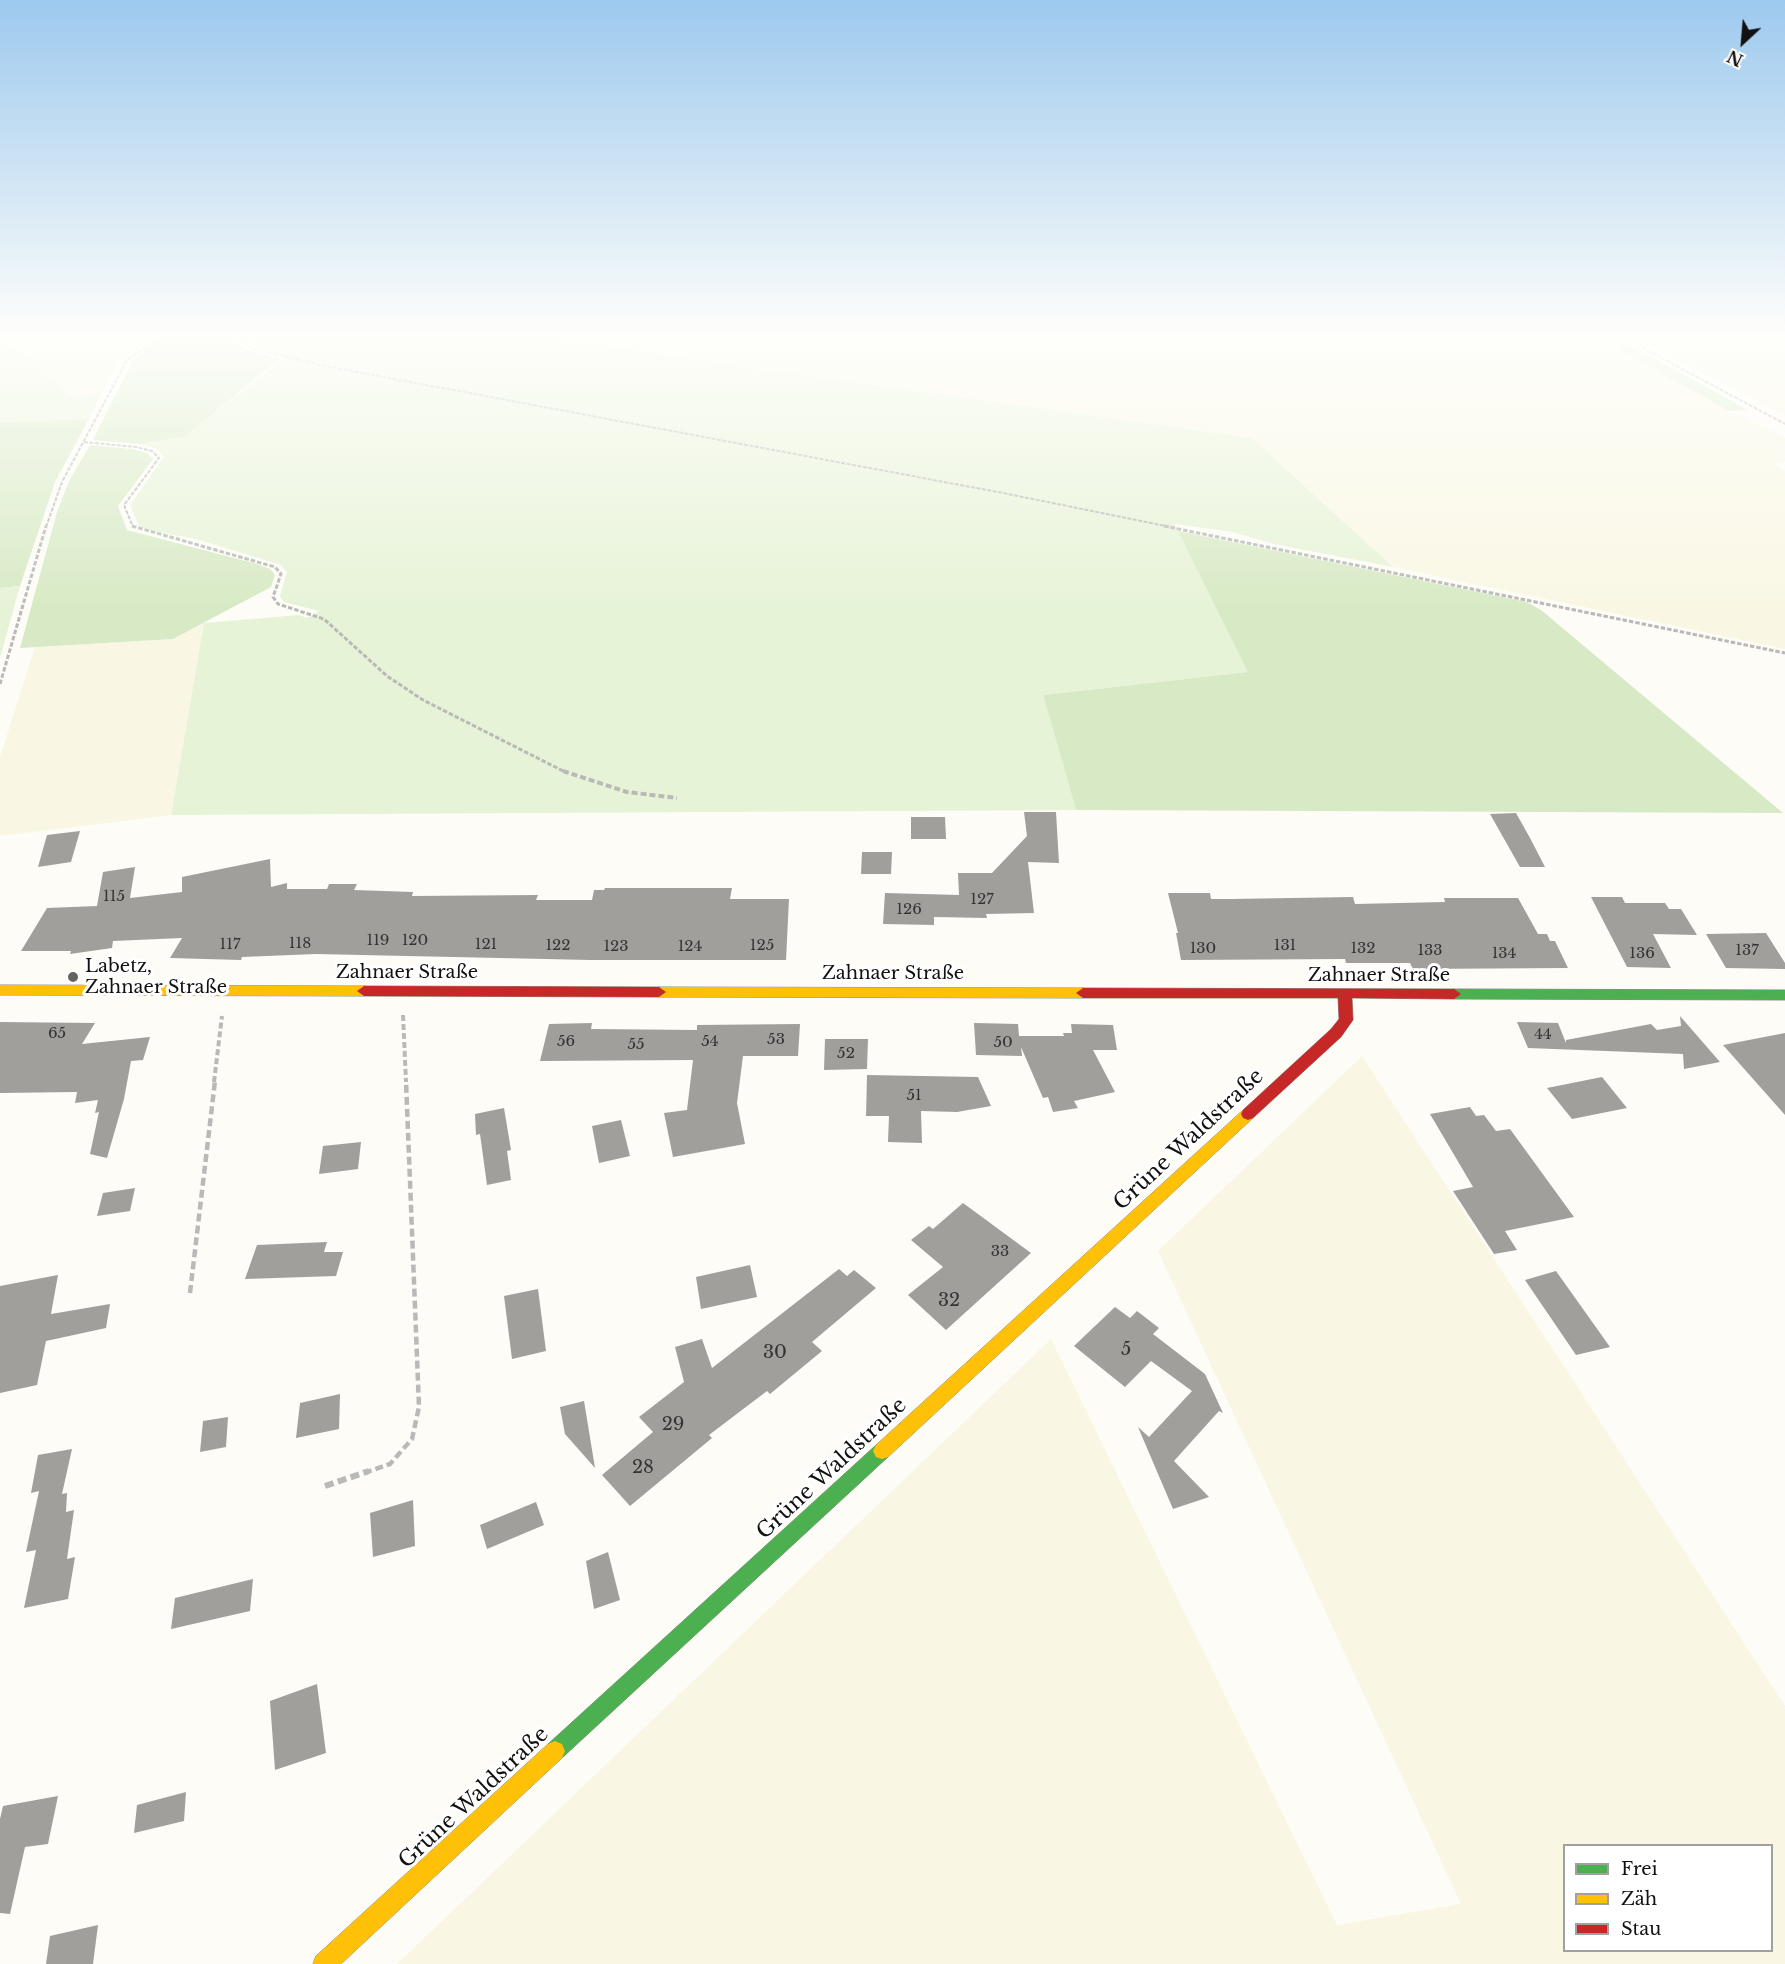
<!DOCTYPE html>
<meta charset="utf-8">
<style>
body{margin:0}
#map{position:relative;width:1785px;height:1964px;overflow:hidden;background:#fdfcf7;font-family:"Libre Baskerville",serif}
canvas{display:block}
.legend{position:absolute;left:1563px;top:1844px;width:210px;height:108px;box-sizing:border-box;background:#fff;border:2px solid #a0a0a0;margin:0;padding:8px 10px;list-style:none;font-size:18px;color:#111}
.legend li{display:flex;align-items:center;gap:12px;height:30px}
.legend b{width:30px;border:2px solid #a0a0a0}
.north{position:absolute;left:1713px;top:12px;width:60px;height:60px;-webkit-text-stroke:4px #fff;paint-order:stroke;rotate:206deg;font-size:16px;font-weight:700;line-height:24px;text-align:center;color:#111}
.north::after{content:'';display:block;margin:auto;width:21px;height:27px;background:#111;clip-path:polygon(50% 0,100% 100%,50% 72%,0 100%)}
</style>
<div id="map">
<canvas width="1785" height="1964"></canvas>
<ul class="legend">
<li><b style="height:8px;background:#4caf50"></b>Frei</li>
<li><b style="height:8px;background:#ffc107"></b>Zäh</li>
<li><b style="height:8px;background:#c62828"></b>Stau</li>
</ul>
<div class="north">N</div>
</div>
<script>
const c = document.querySelector('canvas').getContext('2d');
c.lineJoin = 'round';
function fillPath(path, color) {
  c.fillStyle = color;
  c.fill(path, 'evenodd');
}
function toPath(rows) {
  const path = new Path2D();
  for (const r of rows) {
    path.moveTo(r[0], r[1]);
    for (let i = 2; i < r.length; i += 2) path.lineTo(r[i], r[i + 1]);
  }
  return path;
}
function stroke(path, color, width, dash) {
  c.strokeStyle = color;
  c.lineWidth = width;
  c.lineCap = dash ? 'butt' : 'round';
  c.setLineDash(dash || []);
  c.stroke(path);
}
function drawText(font, color, halo, rows, align = 'center') {
  c.font = font + ' "Libre Baskerville",serif';
  c.lineWidth = 6;
  c.setLineDash([]);
  c.textBaseline = 'middle';
  c.strokeStyle = halo;
  c.fillStyle = color;
  for (const [text, x, y, turn = 0] of rows) {
    c.save();
    c.translate(x, y);
    c.rotate((+turn || 0) * Math.PI / 180);
    c.textAlign = isNaN(turn) ? turn : align;
    if (halo) c.strokeText(text, 0, 0);
    c.fillText(text, 0, 0);
    c.restore();
  }
}
fillPath(toPath([
 [0,332,161,332,121,360,102,392,81,397,70,394,36,362,0,340],
 [520,332,1599,332,1616,343,1625,353,1729,411,1785,437,1785,461,1772,464,1785,471,1785,649,1393,567,1252,438,744,367],
 [1625,332,1785,332,1785,416,1645,343],
 [204,623,171,815,0,836,0,757,35,647,172,639],
 [1362,1056,1785,1706,1785,1964,397,1964,1051,1339,1337,1925,1461,1904,1158,1251],
 [1564,1846,1772,1846,1772,1950,1564,1950]
]), '#f9f7e4');
fillPath(toPath([
 [237,332,520,332,744,367,1252,438,1393,567,1274,544,1233,532,1175,524,1249,672,1043,695,1076,810,171,815,204,623,299,615,307,618,319,611,284,602,280,596,287,572,281,565,196,539,148,530,139,526,130,505,164,457,157,449,140,444,186,436,287,355,256,346],
 [0,340,36,362,70,394,81,397,102,392,89,419,0,422],
 [20,586,0,658,0,588]
]), '#e7f3d7');
fillPath(toPath([
 [198,332,225,332,230,339,246,349,279,359,186,436,140,444,93,440,133,360,158,340],
 [1616,343,1628,344,1748,410,1729,411,1625,353],
 [89,419,55,482,20,586,0,588,0,422],
 [90,445,132,449,147,453,153,459,118,506,127,530,257,564,270,569,275,575,271,587,173,639,20,648,57,512,69,481],
 [1178,531,1527,602,1541,610,1783,813,1076,810,1043,695,1248,672]
]), '#d8eac5');
fillPath(toPath([
 [1024,812,1056,812,1059,863,1028,862,1034,913,986,914,987,918,934,917,934,925,883,924,885,893,959,895,958,873,992,873,1027,836],
 [1516,813,1530,838,1545,867,1520,867,1490,814],
 [911,817,945,817,946,839,911,839],
 [80,831,71,862,38,867,47,835],
 [862,852,892,852,891,874,861,874],
 [270,859,271,887,287,883,287,889,327,889,329,884,357,884,354,890,413,892,412,896,538,895,536,900,592,900,594,890,604,890,605,888,732,888,730,899,789,899,786,960,591,960,316,954,242,957,241,960,170,958,182,938,113,941,112,948,70,954,71,951,21,951,47,908,97,906,103,872,135,867,130,898,182,892,182,877],
 [1168,893,1210,893,1211,899,1231,899,1353,897,1355,904,1445,902,1444,898,1518,898,1538,934,1547,934,1550,941,1555,941,1568,968,1413,969,1410,963,1346,963,1345,959,1181,960,1176,933,1178,933],
 [1591,897,1622,897,1625,903,1665,903,1669,909,1681,909,1697,935,1653,934,1671,968,1627,967],
 [1766,933,1785,963,1785,969,1726,968,1706,934],
 [1680,1016,1720,1062,1684,1069,1683,1054,1528,1048,1517,1022,1558,1023,1566,1043,1566,1040,1651,1024,1657,1030,1681,1026],
 [0,1022,95,1023,82,1044,150,1037,143,1060,131,1061,124,1099,107,1158,90,1154,99,1112,95,1113,98,1100,75,1103,77,1092,0,1093],
 [592,1023,591,1029,697,1030,697,1025,800,1024,798,1056,743,1056,737,1103,745,1144,673,1157,664,1113,687,1110,693,1060,540,1061,549,1024],
 [974,1023,1018,1024,1019,1036,1064,1036,1063,1033,1072,1033,1071,1024,1113,1025,1117,1050,1093,1050,1115,1092,1074,1101,1078,1108,1053,1112,1048,1097,1043,1098,1021,1047,1022,1056,976,1055],
 [1785,1033,1785,1115,1723,1045],
 [825,1039,868,1039,867,1069,824,1070],
 [867,1075,978,1077,991,1106,957,1112,921,1111,922,1143,888,1142,889,1116,866,1116],
 [1602,1077,1627,1108,1572,1119,1547,1088],
 [1470,1107,1476,1116,1484,1115,1496,1131,1510,1129,1574,1217,1505,1231,1517,1250,1494,1254,1453,1191,1473,1187,1430,1114],
 [504,1108,511,1150,507,1151,511,1180,487,1185,480,1134,476,1135,475,1114],
 [621,1120,630,1156,599,1163,592,1126],
 [361,1142,358,1169,319,1174,323,1146],
 [135,1188,130,1211,97,1216,103,1193],
 [963,1203,1031,1253,946,1330,908,1295,943,1267,911,1240,929,1226,933,1229],
 [327,1242,324,1252,343,1252,336,1276,245,1279,257,1245],
 [750,1265,757,1297,701,1309,696,1277],
 [839,1269,847,1276,854,1270,876,1288,812,1342,822,1351,770,1394,767,1391,709,1435,712,1438,630,1506,602,1475,653,1432,639,1417,684,1382,675,1347,702,1339,712,1368],
 [1556,1271,1610,1347,1576,1355,1525,1280],
 [58,1275,51,1314,110,1304,106,1328,46,1341,37,1385,0,1393,0,1286],
 [538,1289,546,1351,512,1359,504,1296],
 [1115,1307,1130,1318,1137,1311,1159,1328,1153,1334,1205,1374,1223,1413,1219,1411,1174,1461,1209,1497,1173,1509,1138,1427,1149,1437,1192,1391,1151,1361,1125,1387,1074,1346],
 [340,1394,339,1429,296,1438,300,1403],
 [584,1401,595,1468,565,1434,560,1407],
 [228,1417,226,1447,200,1452,203,1421],
 [72,1449,62,1494,67,1493,66,1512,74,1510,67,1559,75,1557,68,1599,24,1608,36,1550,26,1552,39,1491,31,1493,38,1455],
 [413,1500,415,1546,373,1557,370,1513],
 [536,1502,544,1525,487,1549,480,1525],
 [608,1552,620,1600,594,1609,586,1561],
 [253,1579,250,1611,171,1629,175,1598],
 [317,1684,326,1753,275,1770,270,1701],
 [186,1792,184,1821,134,1833,137,1805],
 [58,1796,48,1844,25,1847,10,1914,0,1913,0,1819,3,1806],
 [98,1925,93,1964,46,1964,50,1936]
]), '#a19f9c');
const fast = toPath([
 [1454,989,1785,990,1785,1000,1454,999,1447,994,1454,989],
 [882,1443,888,1445,891,1451,888,1457,562,1758,555,1761,548,1758,545,1751,548,1744,876,1445,882,1443]
]);
const slow = toPath([
 [0,985,364,986,371,991,364,996,0,995,0,985],
 [659,987,1083,988,1090,993,1083,998,659,997,652,992,659,987],
 [1248,1108,1253,1110,1255,1114,1253,1118,888,1457,882,1459,876,1457,873,1451,876,1445,1243,1110,1248,1108],
 [555,1741,562,1744,565,1751,562,1758,341,1964,313,1964,316,1956,548,1744,555,1741]
]);
const jam = toPath([
 [364,986,659,987,666,992,659,997,364,996,357,991,364,986],
 [1083,988,1454,989,1461,994,1454,999,1352,998,1353,1020,1341,1037,1253,1118,1248,1120,1243,1118,1241,1114,1243,1110,1331,1029,1339,1019,1338,998,1083,998,1076,993,1083,988]
]);
stroke(fast, '#8e8d8b', 1);
stroke(slow, '#8e8d8b', 1);
stroke(jam, '#8e8d8b', 1);
stroke(toPath([
 [231,332,251,348,325,366,1003,493,1171,527],
 [1613,332,1785,424],
 [84,442,136,447,152,451,159,458,124,505,133,527],
 [46,527,62,482,127,360,168,332]
]), '#b9b9b8', 2, [4, 1.5]);
stroke(toPath([
 [132,526,275,567,281,574,273,597,278,604,324,619,387,676,423,700,567,773],
 [1164,526,1785,653],
 [0,684,46,526]
]), '#b9b9b8', 3, [4.5, 2]);
stroke(toPath([
 [563,771,627,792,677,798],
 [403,1015,406,1082],
 [214,1082,222,1016]
]), '#b9b9b8', 4, [6, 3]);
stroke(toPath([
 [190,1293,215,1081],
 [364,1473,390,1464,412,1439,419,1407,406,1081]
]), '#b9b9b8', 4.5, [8, 4]);
stroke(toPath([
 [325,1486,369,1471]
]), '#b9b9b8', 6, [9, 4.5]);
fillPath(fast, '#4caf50');
fillPath(slow, '#ffc107');
fillPath(jam, '#c62828');
const sky = c.createLinearGradient(0, 0, 0, 607);
sky.addColorStop(0, '#9dc9ee');
sky.addColorStop(0.55, '#fefefb');
sky.addColorStop(1, '#fefefb00');
c.fillStyle = sky;
c.fillRect(0, 0, 1785, 607);
for (const [x, y, r, color] of [
 [73,977,6,"#646362"]
]) {
  const dot = new Path2D();
  dot.arc(x, y, r, 0, 2 * Math.PI);
  c.fillStyle = color;
  c.fill(dot);
  stroke(dot, '#fff', 2);
}
drawText('15px', '#353434', null, [
 ["115",114,897],
 ["127",982,900],
 ["126",909,910],
 ["119",378,941],
 ["120",415,941],
 ["118",300,944],
 ["117",230,945],
 ["121",486,945],
 ["122",558,946],
 ["125",762,946],
 ["131",1285,946],
 ["123",616,947],
 ["124",690,947],
 ["130",1203,949],
 ["132",1363,949],
 ["133",1430,951],
 ["137",1747,951],
 ["134",1504,954],
 ["136",1642,954],
 ["65",57,1034],
 ["44",1543,1035],
 ["53",776,1040],
 ["56",566,1042],
 ["54",710,1042],
 ["50",1003,1043],
 ["55",636,1045],
 ["52",846,1054],
 ["51",914,1096],
 ["33",1000,1252]
]);
drawText('18px', '#111', '#fff', [
 ["Labetz,",85,967],
 ["Zahnaer Straße",85,988]
], 'left');
drawText('18px', '#111', '#fff', [
 ["Zahnaer Straße",407,973],
 ["Zahnaer Straße",893,974],
 ["Zahnaer Straße",1379,976]
]);
drawText('18px', '#353434', null, [
 ["32",949,1301],
 ["5",1126,1350],
 ["30",775,1353],
 ["29",673,1425],
 ["28",643,1468]
]);
drawText('21px', '#111', '#fff', [
 ["Grüne Waldstraße",1189,1140,-43],
 ["Grüne Waldstraße",832,1469,-43],
 ["Grüne Waldstraße",474,1798,-43]
]);
</script>
